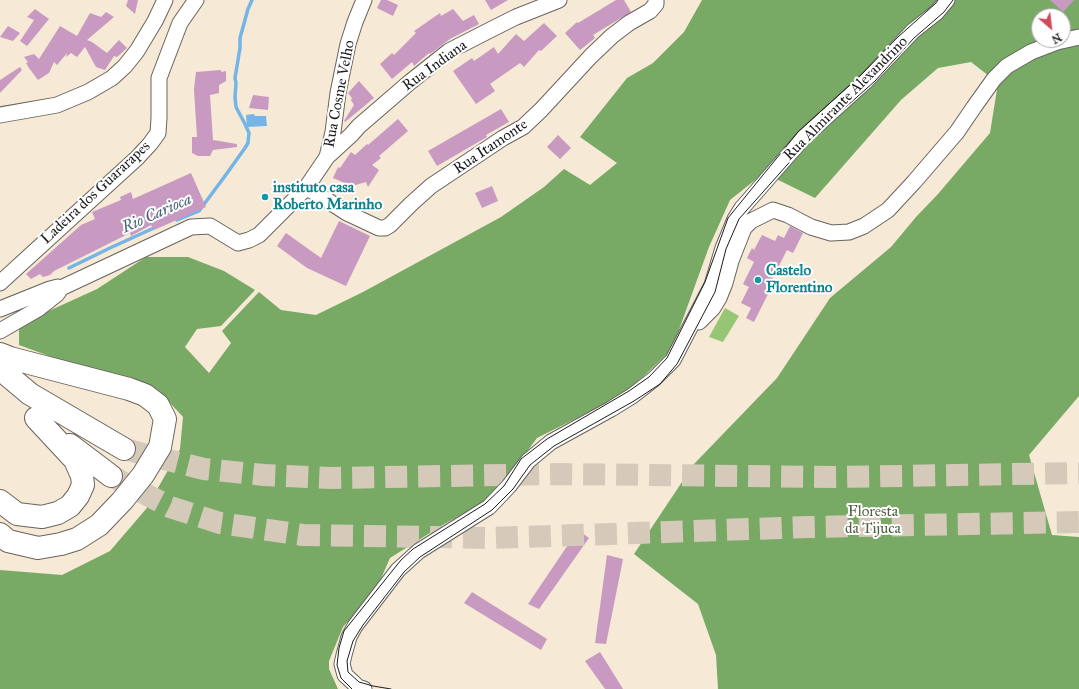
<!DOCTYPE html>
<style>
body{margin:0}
#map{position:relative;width:1079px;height:689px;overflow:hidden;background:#f6e9d5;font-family:"IM FELL Great Primer",serif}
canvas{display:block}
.north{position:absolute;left:1031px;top:8px;width:40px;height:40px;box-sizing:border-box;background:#fff;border:1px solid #a4a4a4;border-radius:50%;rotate:152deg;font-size:11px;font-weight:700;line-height:16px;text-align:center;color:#1c1c1c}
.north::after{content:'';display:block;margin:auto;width:14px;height:18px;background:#d1495b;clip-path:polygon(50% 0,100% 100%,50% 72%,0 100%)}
</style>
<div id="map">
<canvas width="1079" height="689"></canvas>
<div class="north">N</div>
</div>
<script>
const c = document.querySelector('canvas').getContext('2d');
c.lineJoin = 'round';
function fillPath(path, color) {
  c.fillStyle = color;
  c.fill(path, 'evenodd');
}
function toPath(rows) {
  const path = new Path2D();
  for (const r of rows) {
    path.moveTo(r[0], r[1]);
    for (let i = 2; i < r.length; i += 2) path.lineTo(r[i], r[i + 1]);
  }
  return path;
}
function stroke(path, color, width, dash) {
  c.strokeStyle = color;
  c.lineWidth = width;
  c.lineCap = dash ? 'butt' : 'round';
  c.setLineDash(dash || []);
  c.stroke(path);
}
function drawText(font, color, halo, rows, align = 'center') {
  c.font = font + ' "IM FELL Great Primer",serif';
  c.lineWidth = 4;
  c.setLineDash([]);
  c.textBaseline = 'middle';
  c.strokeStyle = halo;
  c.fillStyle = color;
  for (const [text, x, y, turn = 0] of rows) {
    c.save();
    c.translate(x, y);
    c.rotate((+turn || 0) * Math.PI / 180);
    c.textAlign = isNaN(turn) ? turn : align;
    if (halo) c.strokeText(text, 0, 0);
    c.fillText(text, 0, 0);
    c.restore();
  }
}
fillPath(toPath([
 [725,308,739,316,723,342,709,337]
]), '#96c574');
fillPath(toPath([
 [702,0,1079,0,1079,396,1029,455,1052,535,1079,537,1079,689,718,689,716,655,698,604,634,554,694,464,777,378,830,298,891,247,916,217,938,194,990,133,998,83,971,62,938,68,901,100,815,198,764,173,730,200,709,247,672,349,646,374,619,397,537,438,493,497,441,526,390,558,376,590,343,627,329,661,329,669,338,689,0,689,0,570,62,575,110,551,146,509,180,449,183,417,158,390,132,381,104,376,19,345,19,327,51,310,97,289,146,257,188,257,224,271,255,290,221,326,197,329,185,347,209,373,231,343,222,331,259,292,281,310,316,315,363,292,501,217,544,187,564,169,590,185,617,163,580,137,627,78,653,63,684,32],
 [1039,16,1063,16,1063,40,1039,40]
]), '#78aa66');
fillPath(toPath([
 [254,114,255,116,266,116,267,126,247,127,246,115]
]), '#74b4e7');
stroke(toPath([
 [177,220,199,211,225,176,245,148,248,143,249,133,245,124,236,107,235,97,236,83,235,78,240,48,240,38,248,9,252,0],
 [69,268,110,248,156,227]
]), '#74b4e7', 3.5);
fillPath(toPath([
 [128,0,138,0,135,14,126,6],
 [381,0,387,0,398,5,393,16,377,8],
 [485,0,508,0,491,10],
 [616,0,624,0,631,12,593,35,595,38,580,50,565,33,577,22,578,23],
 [1050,0,1074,0,1063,12],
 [35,9,49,19,27,46,20,41,34,20,27,17],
 [453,9,463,21,474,15,479,24,450,39,430,54,429,53,414,66,412,62,392,79,380,64,392,53,394,55,416,33,414,31,440,13,441,16],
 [106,12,114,17,87,40,92,42,107,53,119,40,127,48,117,57,114,56,105,70,96,67,85,47,77,57,71,53,66,57,67,53,57,65,54,62,49,73,38,80,29,68,26,63,28,62,24,57,34,54,39,59,60,26,77,36,90,13,101,17],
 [544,23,557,36,541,51,539,50,524,67,520,63,490,84,495,91,476,104,453,71,472,58,474,61,494,47,498,54,516,34,524,41],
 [8,26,20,33,13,41,0,37],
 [20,67,22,70,0,93,0,80],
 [221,70,221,72,226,71,226,81,219,85,219,93,210,95,213,140,237,144,237,147,213,150,210,156,198,156,192,153,192,137,197,137,194,90,194,89,196,72],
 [359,81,374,98,345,122,344,121,354,105,351,100,352,98,348,93],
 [253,95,269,97,268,110,249,108],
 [501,109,509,122,486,135,487,137,437,166,428,151],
 [398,119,408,131,379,156,381,158,372,165,379,170,368,187,366,182,352,186,333,178,338,167,340,168,351,152,355,155,367,144,368,145],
 [558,135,571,148,560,159,547,147],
 [191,173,206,207,154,230,151,225,131,236,130,233,54,271,50,275,43,277,40,274,31,279,26,274,81,225,95,219,92,212,121,200,120,197,131,192,133,199],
 [492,186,498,201,482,208,475,193],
 [339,221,370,236,346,286,307,268,277,246,286,233,321,258],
 [790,226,803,233,793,253,787,250,767,289,770,290,754,322,746,318,751,308,741,303,749,287,743,284,754,262,747,258,752,248,754,250,762,235,775,241,778,235,784,238],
 [578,530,589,538,539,609,528,604],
 [607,555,623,559,606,644,595,643],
 [472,592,547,639,541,650,464,603],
 [600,652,623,689,605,689,585,661]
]), '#c899c1');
stroke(toPath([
 [124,449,204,469,264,475,333,478,559,474,835,477,1079,473],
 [111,476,170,507,220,523,303,535,492,538,809,527,1079,522]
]), '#d5cab9', 22, [22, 11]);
const minor = toPath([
 [0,115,57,105,88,92,112,78,125,66,137,51,155,21,165,0],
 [327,157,351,135,359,126,410,82,449,51,494,28,516,17,559,0],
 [306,188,316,193,347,213,379,228,385,228,390,225,411,204,431,186,503,138,523,127,541,110,591,56,612,36,629,23,650,11,656,4,656,0],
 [0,283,24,261,137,158,150,144,158,133,159,118,159,78,180,23,196,0],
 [0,309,50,289,58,287,61,288],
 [699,322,713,308,719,298,725,283,731,261,744,228,751,221,773,210,788,215,811,227,831,233,849,232,864,226,888,210,914,182,957,132,974,107,994,79,1007,66,1031,52,1057,42,1079,37],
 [0,331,38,309,57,294,61,288,191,227,210,226,238,243,249,240,259,235,306,188,327,157,333,132,338,93,348,44,355,22,364,0],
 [364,689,358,687,345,675,342,664,344,655,349,637,355,626,398,570,419,551,489,507,509,486,528,461,551,442,611,409,632,396,654,379,673,360,712,285,723,248,735,219,742,208,805,136,865,82,913,31,937,12,947,0]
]);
const highway = toPath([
 [0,354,10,358,129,389,145,395,158,405,165,419,160,447,143,475,122,501,99,525,77,539,61,544,38,548,8,541,0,534],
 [0,369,30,394,124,449],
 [70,445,111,476],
 [0,501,17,514,42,517,58,513,70,506,78,496,83,485,82,476,75,460,36,418]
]);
stroke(minor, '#68645d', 17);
stroke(highway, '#68645d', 24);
stroke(minor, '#fff', 15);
stroke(highway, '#fff', 22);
stroke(toPath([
 [352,689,341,678,337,665,339,648,344,631,401,560,413,549,485,504,504,486,521,459,547,439,629,391,649,377,667,358,705,282,728,218,798,132,861,75,898,37,936,3,938,0],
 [391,689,373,686,359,682,348,672,347,661,353,641,363,625,404,572,420,557,492,510,513,489,530,465,554,446,634,401,660,384,677,364,715,292,726,249,739,219,811,138,875,81,914,38,944,12,953,0]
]), '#1c1c1c', 1);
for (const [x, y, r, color] of [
 [265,197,4,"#0f9aa8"],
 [758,280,4,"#0f9aa8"]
]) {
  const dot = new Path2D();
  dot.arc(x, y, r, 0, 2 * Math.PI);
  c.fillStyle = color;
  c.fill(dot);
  stroke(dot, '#fff', 1.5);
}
drawText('15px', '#1c1c1c', '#fff', [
 ["Rua Indiana",435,66,-36],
 ["Rua Cosme Velho",340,94,-79],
 ["Rua Almirante Alexandrino",846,99,-45],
 ["Rua Itamonte",491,147,-34],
 ["Ladeira dos Guararapes",96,193,-43]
]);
drawText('bold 15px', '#0d838f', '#fff', [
 ["instituto casa",273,188],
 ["Roberto Marinho",273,205],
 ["Castelo",766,271],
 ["Florentino",766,288]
], 'left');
drawText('15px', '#4d603f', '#fff', [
 ["Floresta",873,512],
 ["da Tijuca",873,529]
]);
drawText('italic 16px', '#446077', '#fff', [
 ["Rio Carioca",157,214,-24]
]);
</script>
